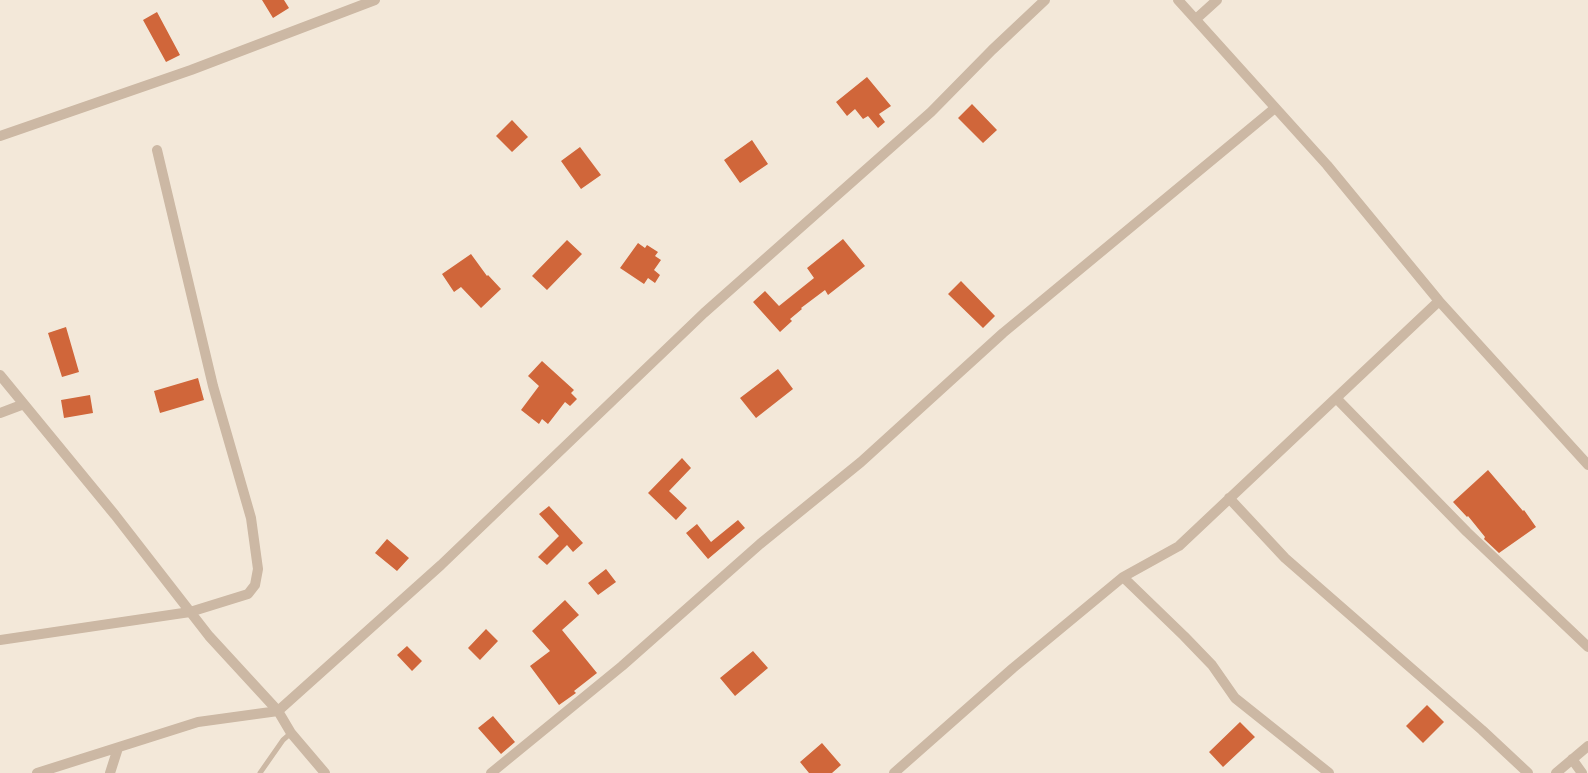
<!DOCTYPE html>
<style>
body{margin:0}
canvas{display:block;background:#f3e8d9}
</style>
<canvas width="1588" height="773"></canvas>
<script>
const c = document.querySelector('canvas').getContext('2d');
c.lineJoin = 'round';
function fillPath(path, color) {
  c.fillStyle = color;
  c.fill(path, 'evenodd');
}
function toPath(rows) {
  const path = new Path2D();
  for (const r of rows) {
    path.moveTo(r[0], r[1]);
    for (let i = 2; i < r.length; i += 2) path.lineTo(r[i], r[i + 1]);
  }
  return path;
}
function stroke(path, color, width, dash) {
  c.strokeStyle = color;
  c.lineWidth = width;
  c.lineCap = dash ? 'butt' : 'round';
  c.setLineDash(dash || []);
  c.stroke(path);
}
fillPath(toPath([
 [262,0,284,0,289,8,273,18],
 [157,12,180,55,166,62,143,20],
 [867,77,891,106,879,114,885,122,878,128,868,116,863,119,855,109,847,116,836,102],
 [972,104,997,130,983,143,958,118],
 [512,120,528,137,512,152,496,136],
 [752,140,768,164,740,183,724,160],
 [580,147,601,175,581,189,561,161],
 [843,239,865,266,828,295,825,290,801,308,802,309,790,319,792,321,780,332,753,302,765,291,779,306,814,278,807,268],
 [567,240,582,254,547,290,532,276],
 [638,243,645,248,647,245,658,252,655,256,661,260,654,270,660,275,655,283,648,278,644,284,620,268],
 [471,254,487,276,488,275,501,289,481,308,461,287,454,292,442,274],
 [961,281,995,316,983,328,948,294],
 [66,327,79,372,62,377,48,333],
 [542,361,574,390,571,393,577,399,570,406,565,402,548,424,542,419,539,424,521,410,539,386,528,376],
 [778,369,793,389,756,418,740,398],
 [198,378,204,400,160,413,154,391],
 [90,395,93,413,64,418,61,400],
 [682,458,691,468,669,491,687,508,676,520,648,493],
 [1488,470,1523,511,1524,510,1536,527,1499,553,1484,539,1485,537,1468,516,1467,517,1453,502],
 [549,506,583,543,573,552,567,545,547,565,538,557,559,536,539,514],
 [738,520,745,528,708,559,686,533,697,524,711,542],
 [387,539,409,558,397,571,375,553],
 [606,569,616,582,598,595,588,583],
 [565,600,579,615,562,630,597,673,574,691,576,693,559,705,530,666,550,651,532,631],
 [486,629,498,641,480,660,468,648],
 [407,646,422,661,412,671,397,655],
 [753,651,768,668,735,696,720,678],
 [1427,705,1444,722,1423,743,1406,726],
 [493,716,515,742,501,754,478,728],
 [1240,722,1255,737,1223,767,1209,752],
 [822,743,841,765,832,773,809,773,800,762]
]), '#d0663a');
stroke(toPath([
 [260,773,283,740,291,733]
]), '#ccb8a4', 5);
stroke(toPath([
 [1178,0,1327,165,1439,301,1588,465],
 [1196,19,1217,0],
 [0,136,191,70,375,0],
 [0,375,115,515,209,636,278,711,291,733,325,773],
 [1336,398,1467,532,1588,647],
 [0,413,24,404],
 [1229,498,1285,558,1482,730,1528,773],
 [1123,577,1184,636,1212,665,1235,698,1329,773],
 [0,640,190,612,248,594,255,585,258,569,251,518,213,386,157,150],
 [1572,759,1582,773],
 [37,773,198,722,278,711,441,565,704,313,931,112,992,50,1045,0],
 [110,773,118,748],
 [491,773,622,666,760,544,861,462,1003,333,1275,108],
 [894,773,1013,668,1123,577,1179,546,1439,301],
 [1556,773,1588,746]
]), '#ccb8a4', 10);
</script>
